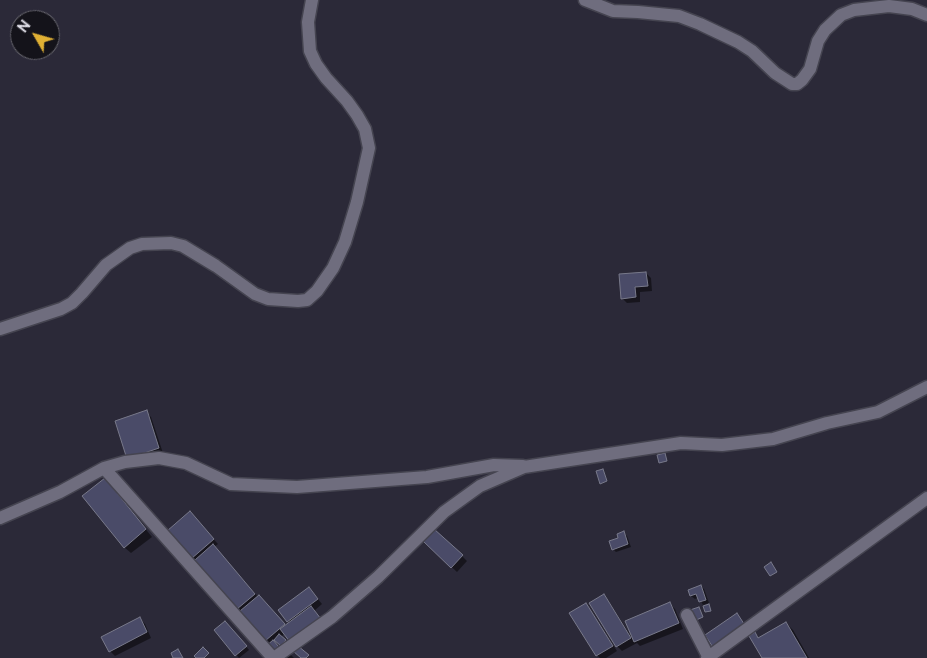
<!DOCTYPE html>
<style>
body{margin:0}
#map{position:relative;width:927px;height:658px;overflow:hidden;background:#2b2938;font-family:Raleway,sans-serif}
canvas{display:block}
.north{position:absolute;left:10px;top:10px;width:50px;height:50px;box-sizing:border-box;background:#14131a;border:1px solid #66656d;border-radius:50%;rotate:308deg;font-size:14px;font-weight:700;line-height:20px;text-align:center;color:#e2e1ea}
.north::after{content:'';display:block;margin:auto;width:18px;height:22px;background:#e0b034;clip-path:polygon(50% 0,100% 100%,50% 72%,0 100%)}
</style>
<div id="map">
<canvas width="927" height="658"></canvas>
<div class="north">N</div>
</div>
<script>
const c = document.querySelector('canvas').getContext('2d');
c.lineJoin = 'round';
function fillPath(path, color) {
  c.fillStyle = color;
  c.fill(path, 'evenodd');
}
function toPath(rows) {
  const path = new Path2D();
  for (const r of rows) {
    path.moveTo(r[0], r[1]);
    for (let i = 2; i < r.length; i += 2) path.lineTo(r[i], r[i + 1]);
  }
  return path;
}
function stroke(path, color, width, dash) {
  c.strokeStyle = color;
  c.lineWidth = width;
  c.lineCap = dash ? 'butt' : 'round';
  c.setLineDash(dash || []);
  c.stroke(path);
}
fillPath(toPath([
 [646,273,651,278,652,291,640,292,640,302,627,303,622,298],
 [146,412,151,417,163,453,133,463],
 [111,486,152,537,131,553,124,547],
 [194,518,218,544,214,547,258,597,264,601,286,627,290,623,280,610,309,588,322,604,314,611,325,624,285,633,281,637,286,642,283,646,276,641,270,644,198,562,197,563,192,558],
 [624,533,627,536,631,547,616,552,613,549],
 [429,546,462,556,467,561,457,572],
 [701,586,704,589,709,603,703,605,699,597,695,599,691,596],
 [603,595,608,600,634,641,670,604,675,609,683,629,640,646,637,643,622,651,617,646,591,603],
 [586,605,590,610,617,651,606,658,600,658,597,655,571,614],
 [140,619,145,624,151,638,115,656,110,651],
 [786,623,793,630,809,658,763,658,754,634,759,639],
 [228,625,249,650,239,658,215,630],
 [289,653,294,658,284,658]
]), '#0007');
const building = toPath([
 [646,272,648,286,635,287,636,297,621,299,619,274,646,272],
 [147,410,159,448,127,459,115,421,147,410],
 [665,453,667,461,659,463,657,455,665,453],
 [603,469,607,481,600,484,596,471,603,469],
 [105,478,146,529,124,548,82,496,105,478],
 [190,511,214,539,191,559,167,531,190,511],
 [434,529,463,555,451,568,423,541,434,529],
 [624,531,628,544,612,550,609,541,618,538,617,534,624,531],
 [213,544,255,594,237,609,195,560,213,544],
 [771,562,777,572,770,576,764,567,771,562],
 [701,585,706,600,699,602,696,594,690,596,688,590,701,585],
 [309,587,318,599,287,622,278,610,309,587],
 [604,594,631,638,616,647,589,603,604,594],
 [259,595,285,624,265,641,240,611,259,595],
 [670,602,679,623,634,642,625,621,670,602],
 [586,603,613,646,596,656,569,613,586,603],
 [709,604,711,611,705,612,703,606,709,604],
 [311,606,321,619,290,642,280,629,311,606],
 [699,607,703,617,694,621,690,610,699,607],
 [737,613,746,627,714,649,705,635,737,613],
 [140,617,147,632,109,652,101,637,140,617],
 [225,621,247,646,235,656,214,630,225,621],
 [786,622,807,658,762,658,749,636,755,632,758,638,786,622],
 [279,634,286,640,281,646,274,640,279,634],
 [273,640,279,647,272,654,265,647,273,640],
 [298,646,309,655,306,658,301,658,293,651,298,646],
 [203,647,209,653,204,658,196,658,194,656,203,647],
 [178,649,183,658,173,658,171,653,178,649]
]);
fillPath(building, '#4a4b68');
stroke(building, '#78798a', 1);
const minor = toPath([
 [585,0,613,11,638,12,679,16,700,24,738,42,752,51,775,73,792,84,797,84,802,80,810,69,818,41,825,30,841,15,854,10,889,6,912,9,927,15],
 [0,329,61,309,72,303,82,293,106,265,130,248,142,244,171,243,183,246,216,266,255,294,268,299,298,301,307,300,317,291,333,268,345,242,357,202,369,148,365,129,357,115,347,101,326,78,316,64,310,51,308,22,312,0],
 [104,468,273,658],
 [0,518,60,492,104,468,125,462,159,458,186,463,231,484,297,487,427,477,494,465,523,466],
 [687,615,709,658],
 [274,658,332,617,378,577,444,512,480,486,524,467,681,443,722,445,773,439,827,423,878,412,927,387],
 [707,658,927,498]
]);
stroke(minor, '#454450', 15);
stroke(minor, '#6f6d7e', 12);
</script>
